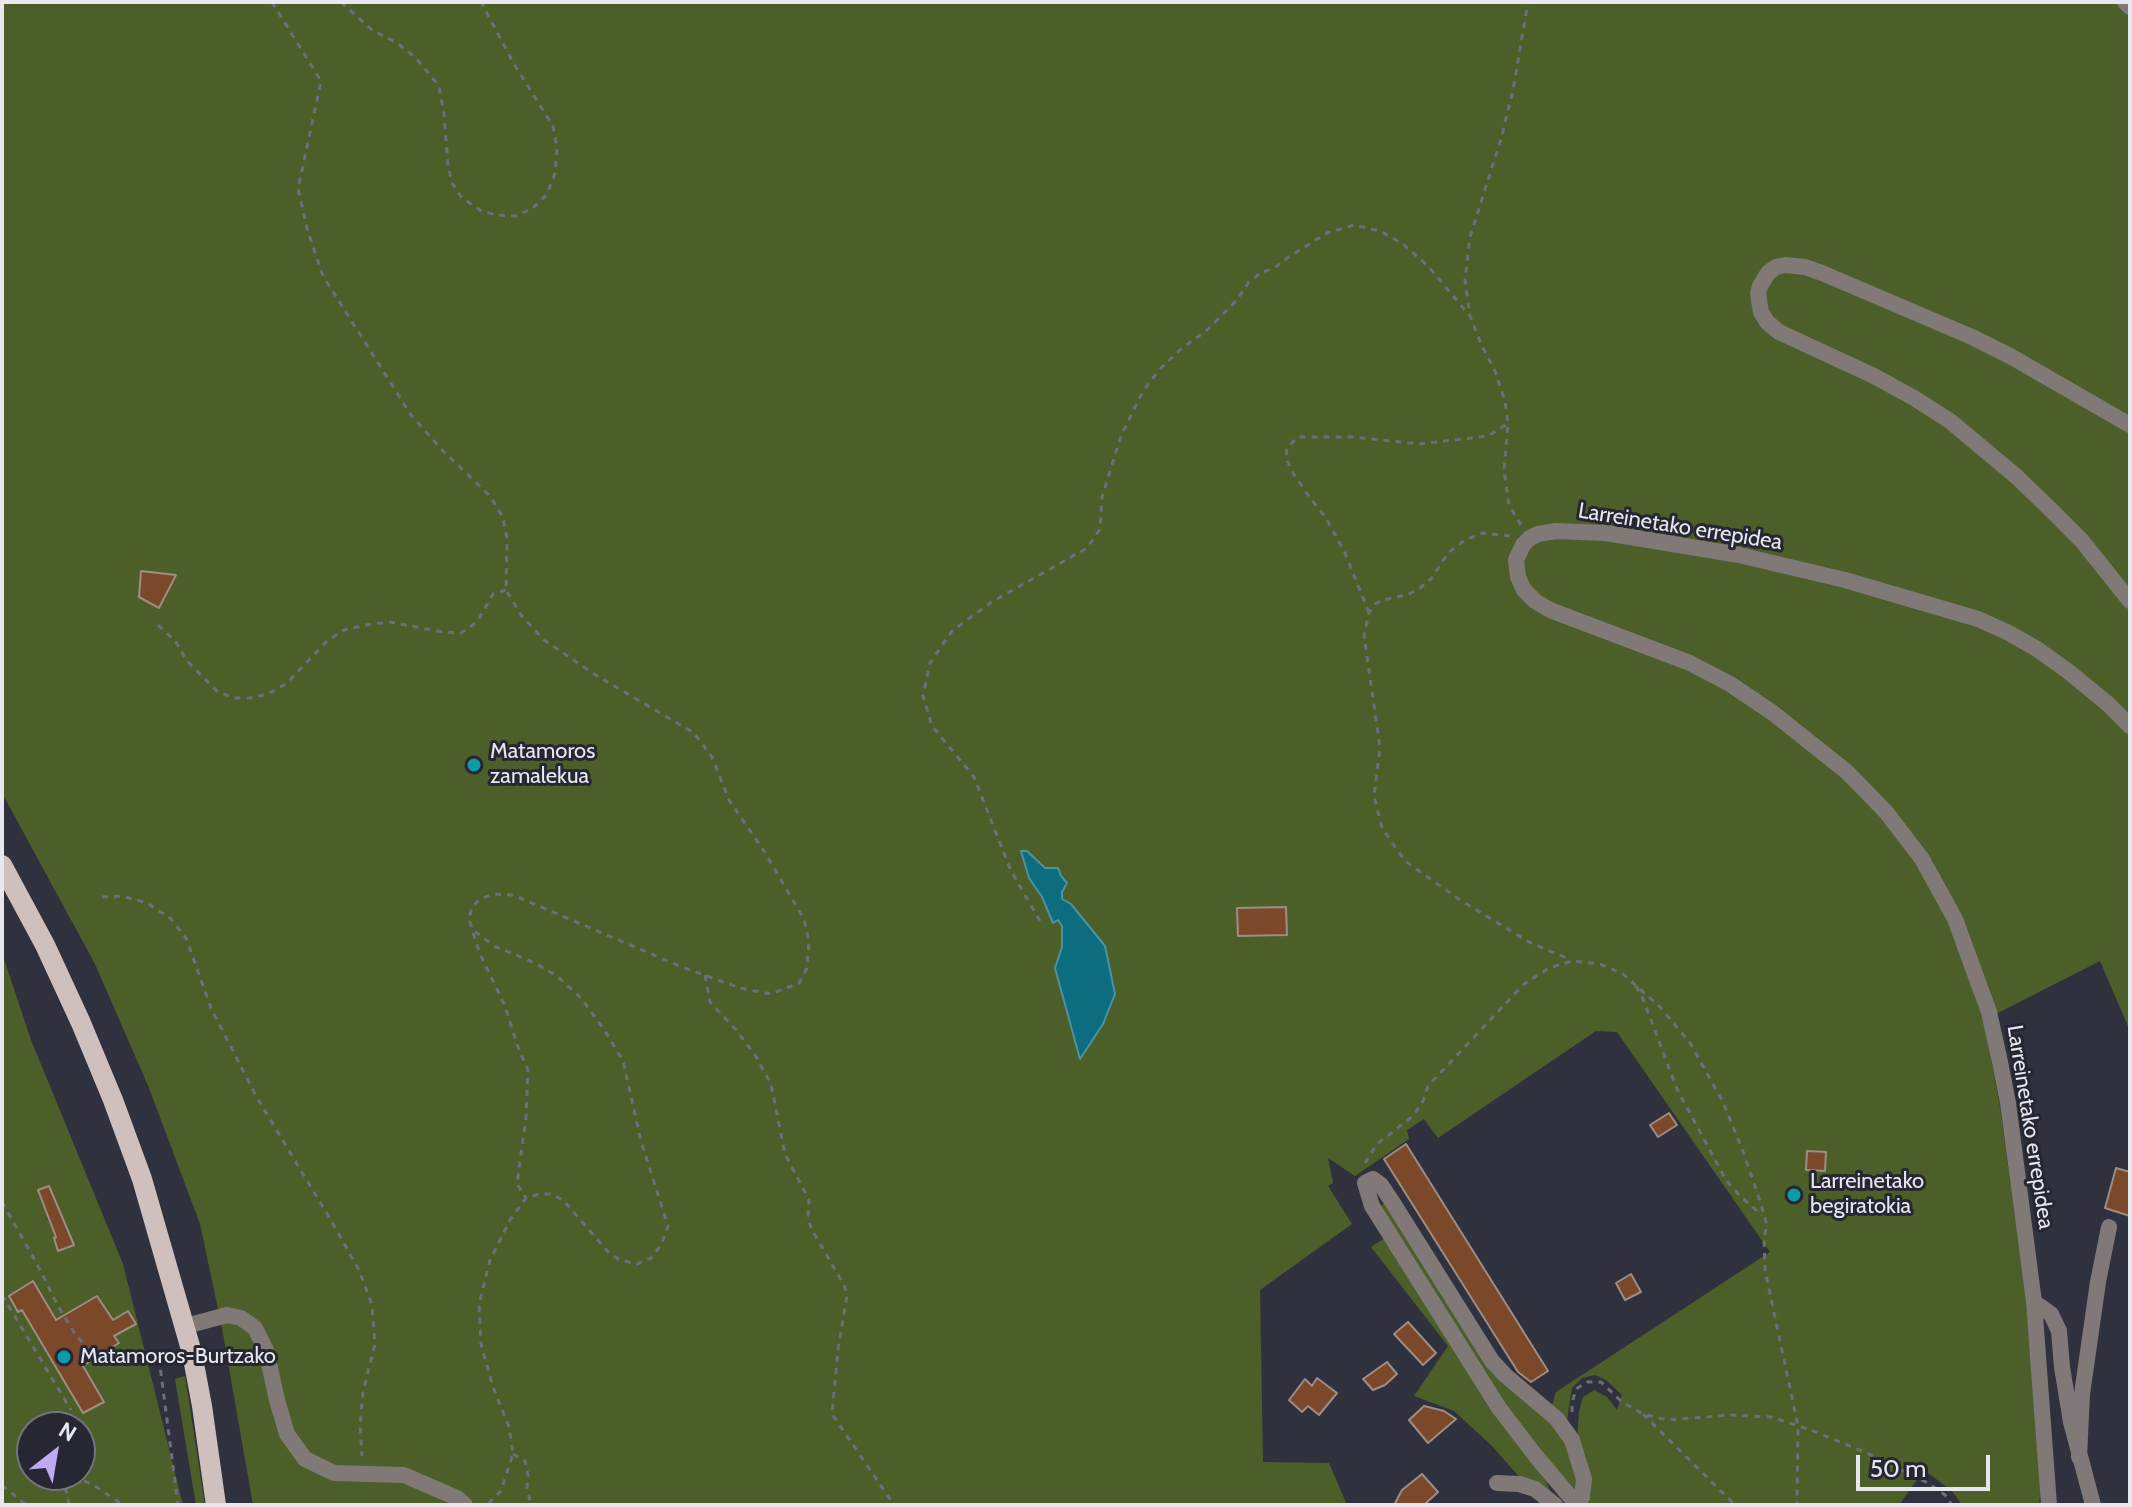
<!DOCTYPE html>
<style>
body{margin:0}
#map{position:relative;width:2132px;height:1507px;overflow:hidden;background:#30313e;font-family:Cabin,sans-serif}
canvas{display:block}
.frame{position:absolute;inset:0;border:4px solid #e6e7ef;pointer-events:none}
.north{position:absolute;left:16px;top:1411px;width:80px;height:80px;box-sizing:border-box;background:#262733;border:2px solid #73747e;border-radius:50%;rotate:31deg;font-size:22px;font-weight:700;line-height:32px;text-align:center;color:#e6e7ef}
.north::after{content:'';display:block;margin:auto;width:28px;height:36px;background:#bea9f5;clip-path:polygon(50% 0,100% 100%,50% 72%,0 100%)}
.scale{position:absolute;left:1856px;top:1455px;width:134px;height:36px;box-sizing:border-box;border:4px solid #e6e7ef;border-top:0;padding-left:10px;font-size:24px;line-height:28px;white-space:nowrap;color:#e6e7ef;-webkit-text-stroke:6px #262733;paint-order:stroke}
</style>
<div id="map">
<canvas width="2132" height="1507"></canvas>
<div class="frame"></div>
<div class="north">N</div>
<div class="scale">50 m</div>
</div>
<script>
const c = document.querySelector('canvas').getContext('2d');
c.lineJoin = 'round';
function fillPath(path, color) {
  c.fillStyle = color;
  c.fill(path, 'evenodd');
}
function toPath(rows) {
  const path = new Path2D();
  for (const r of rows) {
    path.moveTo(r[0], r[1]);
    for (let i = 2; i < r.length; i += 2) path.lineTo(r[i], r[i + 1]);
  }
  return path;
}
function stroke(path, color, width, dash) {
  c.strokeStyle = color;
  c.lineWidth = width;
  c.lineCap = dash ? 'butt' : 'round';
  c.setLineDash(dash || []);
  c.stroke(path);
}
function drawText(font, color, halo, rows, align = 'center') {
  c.font = font + ' Cabin,sans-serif';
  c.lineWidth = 6;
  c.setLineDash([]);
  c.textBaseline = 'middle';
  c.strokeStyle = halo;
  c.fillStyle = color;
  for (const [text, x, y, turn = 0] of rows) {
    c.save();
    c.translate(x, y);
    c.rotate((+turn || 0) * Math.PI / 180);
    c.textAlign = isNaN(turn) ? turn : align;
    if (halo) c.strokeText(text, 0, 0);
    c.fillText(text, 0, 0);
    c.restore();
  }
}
fillPath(toPath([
 [2,2,2130,2,2130,1031,2100,961,1984,1020,2000,1107,2025,1292,2042,1477,2039,1505,1962,1505,1952,1491,1924,1470,1899,1505,1588,1505,1586,1456,1577,1440,1579,1411,1583,1397,1594,1390,1607,1397,1617,1410,1622,1395,1606,1380,1595,1375,1582,1378,1572,1388,1567,1420,1552,1405,1556,1392,1770,1252,1617,1032,1596,1031,1438,1138,1424,1119,1407,1130,1409,1139,1355,1176,1328,1158,1333,1183,1328,1186,1352,1224,1260,1290,1263,1462,1329,1463,1347,1505,253,1505,222,1328,200,1224,149,1088,95,964,2,793],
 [2,953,31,1040,123,1264,183,1505,2,1505],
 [32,1427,80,1427,80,1475,32,1475],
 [1385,1203,1494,1373,1543,1412,1561,1434,1577,1473,1577,1490,1573,1492,1513,1419,1380,1207],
 [1388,1236,1545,1477,1550,1491,1544,1505,1492,1446,1454,1411,1414,1396,1448,1346,1371,1247],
 [185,1376,205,1505,196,1505,175,1379]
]), '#4c5f28');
const water = toPath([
 [1021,851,1027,851,1045,868,1058,868,1061,876,1067,883,1062,892,1062,899,1071,904,1105,946,1115,994,1103,1024,1080,1059,1055,968,1062,947,1062,926,1058,920,1053,923,1042,897,1029,878,1021,851]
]);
fillPath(water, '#0c6d7e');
stroke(water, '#4d92a0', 2);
const building = toPath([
 [141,571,176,575,159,608,139,597,141,571],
 [1286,907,1287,935,1238,936,1237,908,1286,907],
 [1669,1113,1677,1125,1658,1137,1650,1125,1669,1113],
 [1406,1144,1548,1371,1531,1382,1518,1372,1384,1159,1406,1144],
 [1807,1151,1826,1152,1825,1171,1806,1170,1807,1151],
 [2116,1168,2130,1172,2130,1216,2105,1208,2116,1168],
 [49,1186,74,1245,58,1251,54,1238,56,1237,38,1190,49,1186],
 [1631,1274,1641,1292,1625,1300,1616,1283,1631,1274],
 [33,1281,56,1320,97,1296,113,1320,128,1311,136,1324,114,1336,119,1343,83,1366,104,1402,83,1413,22,1310,18,1312,9,1296,33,1281],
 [1408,1322,1436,1353,1423,1365,1394,1334,1408,1322],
 [1387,1362,1397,1374,1385,1385,1373,1390,1363,1379,1387,1362],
 [1317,1378,1337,1393,1319,1415,1308,1406,1302,1412,1289,1400,1305,1379,1312,1386,1317,1378],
 [1424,1406,1444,1411,1456,1419,1428,1443,1409,1420,1424,1406],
 [1422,1474,1438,1492,1424,1505,1394,1505,1402,1490,1422,1474]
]);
fillPath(building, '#7c482a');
stroke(building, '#9c8d85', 2);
stroke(toPath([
 [272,2,321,81,298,189,308,232,323,276,411,415,443,451,491,497,503,518,507,539,506,590,521,615,544,640,594,674,694,733,712,757,729,800,764,851,804,919,809,942,807,968,799,983,771,994,740,988,682,967,513,895,493,894,480,899,472,907,469,918,472,929,494,946,535,963,557,976,581,998,605,1031,623,1061,641,1141,668,1226,661,1245,651,1258,637,1264,620,1260,610,1254,563,1200,551,1194,539,1194,526,1198,510,1220,490,1260,479,1304,481,1344,493,1387,509,1427,513,1454,501,1491,487,1505],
 [341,2,372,30,397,43,415,57,439,86,444,114,448,165,452,183,462,198,480,210,495,215,516,216,533,208,547,194,555,173,557,149,553,126,514,64,481,2],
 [1521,525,1509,505,1504,470,1508,424,1505,401,1495,371,1481,344,1470,316,1465,280,1470,237,1501,139,1513,90,1528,2],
 [1510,536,1483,533,1465,540,1448,553,1431,579,1420,588,1407,595,1383,600,1375,604,1369,613,1364,635,1380,748,1374,796,1382,828,1405,861,1460,900,1529,942,1571,960],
 [1369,613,1345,553,1326,518,1310,498,1293,473,1286,458,1287,448,1298,437,1353,437,1420,444,1488,436,1507,424],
 [158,625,176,642,187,661,217,691,233,698,250,698,268,694,287,683,327,641,344,630,366,625,390,622,443,632,461,633,477,622,493,594,506,590],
 [102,897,122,896,147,903,170,918,186,938,211,1008,256,1096,329,1217,359,1270,372,1305,375,1344,363,1392,360,1426,362,1456],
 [1040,921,1011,871,974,777,932,726,923,696,930,663,952,631,990,603,1087,548,1100,529,1102,497,1121,436,1143,391,1160,369,1181,349,1207,330,1236,301,1249,282,1262,272,1273,269,1290,256,1327,233,1354,225,1380,231,1403,244,1428,266,1470,316],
 [473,933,480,954,505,1006,519,1050,528,1070,526,1117,517,1184,526,1198],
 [705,975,710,1002,736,1030,755,1055,771,1084,785,1154,809,1200,808,1218,811,1228,844,1285,847,1295,838,1350,832,1414,894,1505],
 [1636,986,1643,999,1677,1089,1726,1180,1740,1196,1762,1215],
 [1365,1163,1377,1144,1413,1116,1423,1101,1428,1086,1524,984,1549,968,1572,961,1600,964,1623,974,1660,1007,1690,1043,1723,1102,1744,1154,1761,1204,1767,1226,1764,1237,1765,1270,1798,1426,1797,1505],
 [2,1202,37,1264,57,1304,75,1334,95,1357,113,1364,172,1356],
 [2,1295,71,1410],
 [159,1358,178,1505],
 [1572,1412,1572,1403,1576,1389,1587,1382,1601,1382,1621,1401,1643,1414,1667,1420,1730,1415,1771,1417,1808,1429,1867,1453,1928,1483,1945,1495,1952,1505],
 [1643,1414,1735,1505],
 [513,1454,525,1461,528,1475,527,1488,531,1505],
 [2,1485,26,1505],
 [69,1505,64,1481,68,1476,76,1477,95,1486,123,1505]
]), '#6d6e79', 3, [6, 6]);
stroke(toPath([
 [1373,1179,1381,1185,1393,1203,1492,1361,1505,1375,1557,1419,1572,1440,1584,1479,1582,1497,1577,1505,1535,1455,1499,1408,1372,1206,1365,1183,1373,1179],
 [2034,1302,2051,1314,2059,1331,2062,1367,2071,1422,2093,1505],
 [186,1326,227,1315,241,1318,255,1328,266,1350,277,1400,287,1434,305,1459,334,1473,404,1475,457,1498,465,1505],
 [2079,1457,2082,1394,2098,1282,2109,1227],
 [1497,1483,1519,1484,1535,1489,1555,1505]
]), '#817978', 16);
stroke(toPath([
 [2125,2,2130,7],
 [2130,425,2010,356,1972,337,1822,273,1805,267,1785,265,1776,267,1768,273,1760,286,1758,294,1761,312,1767,322,1779,332,1874,376,1914,398,1950,421,2017,477,2051,510,2082,541,2130,601],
 [2049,1505,2034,1302,2008,1103,2000,1062,1989,1012,1955,919,1922,859,1886,812,1847,772,1773,713,1730,684,1690,663,1550,610,1535,601,1524,590,1518,577,1516,560,1523,545,1530,538,1538,534,1556,531,1606,533,1739,555,1845,580,1978,619,2009,633,2037,649,2069,672,2108,704,2130,726]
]), '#817978', 16);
stroke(toPath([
 [2,865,45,945,81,1023,113,1100,142,1179,192,1353,202,1406,216,1505]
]), '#cfbfbd', 20);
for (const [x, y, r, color] of [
 [474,765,8,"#0f9aa8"],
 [1794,1195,8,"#0f9aa8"],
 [64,1357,8,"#0f9aa8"]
]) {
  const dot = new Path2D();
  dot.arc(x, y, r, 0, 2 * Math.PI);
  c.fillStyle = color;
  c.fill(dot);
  stroke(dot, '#262733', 3);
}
drawText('22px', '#e6e7ef', '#262733', [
 ["Larreinetako errepidea",1680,527,9],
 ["Larreinetako errepidea",2030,1127,81]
]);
drawText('22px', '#e6e7ef', '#262733', [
 ["Matamoros",490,752],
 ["zamalekua",490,777],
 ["Larreinetako",1810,1182],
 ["begiratokia",1810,1207],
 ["Matamoros-Burtzako",80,1357]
], 'left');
</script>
